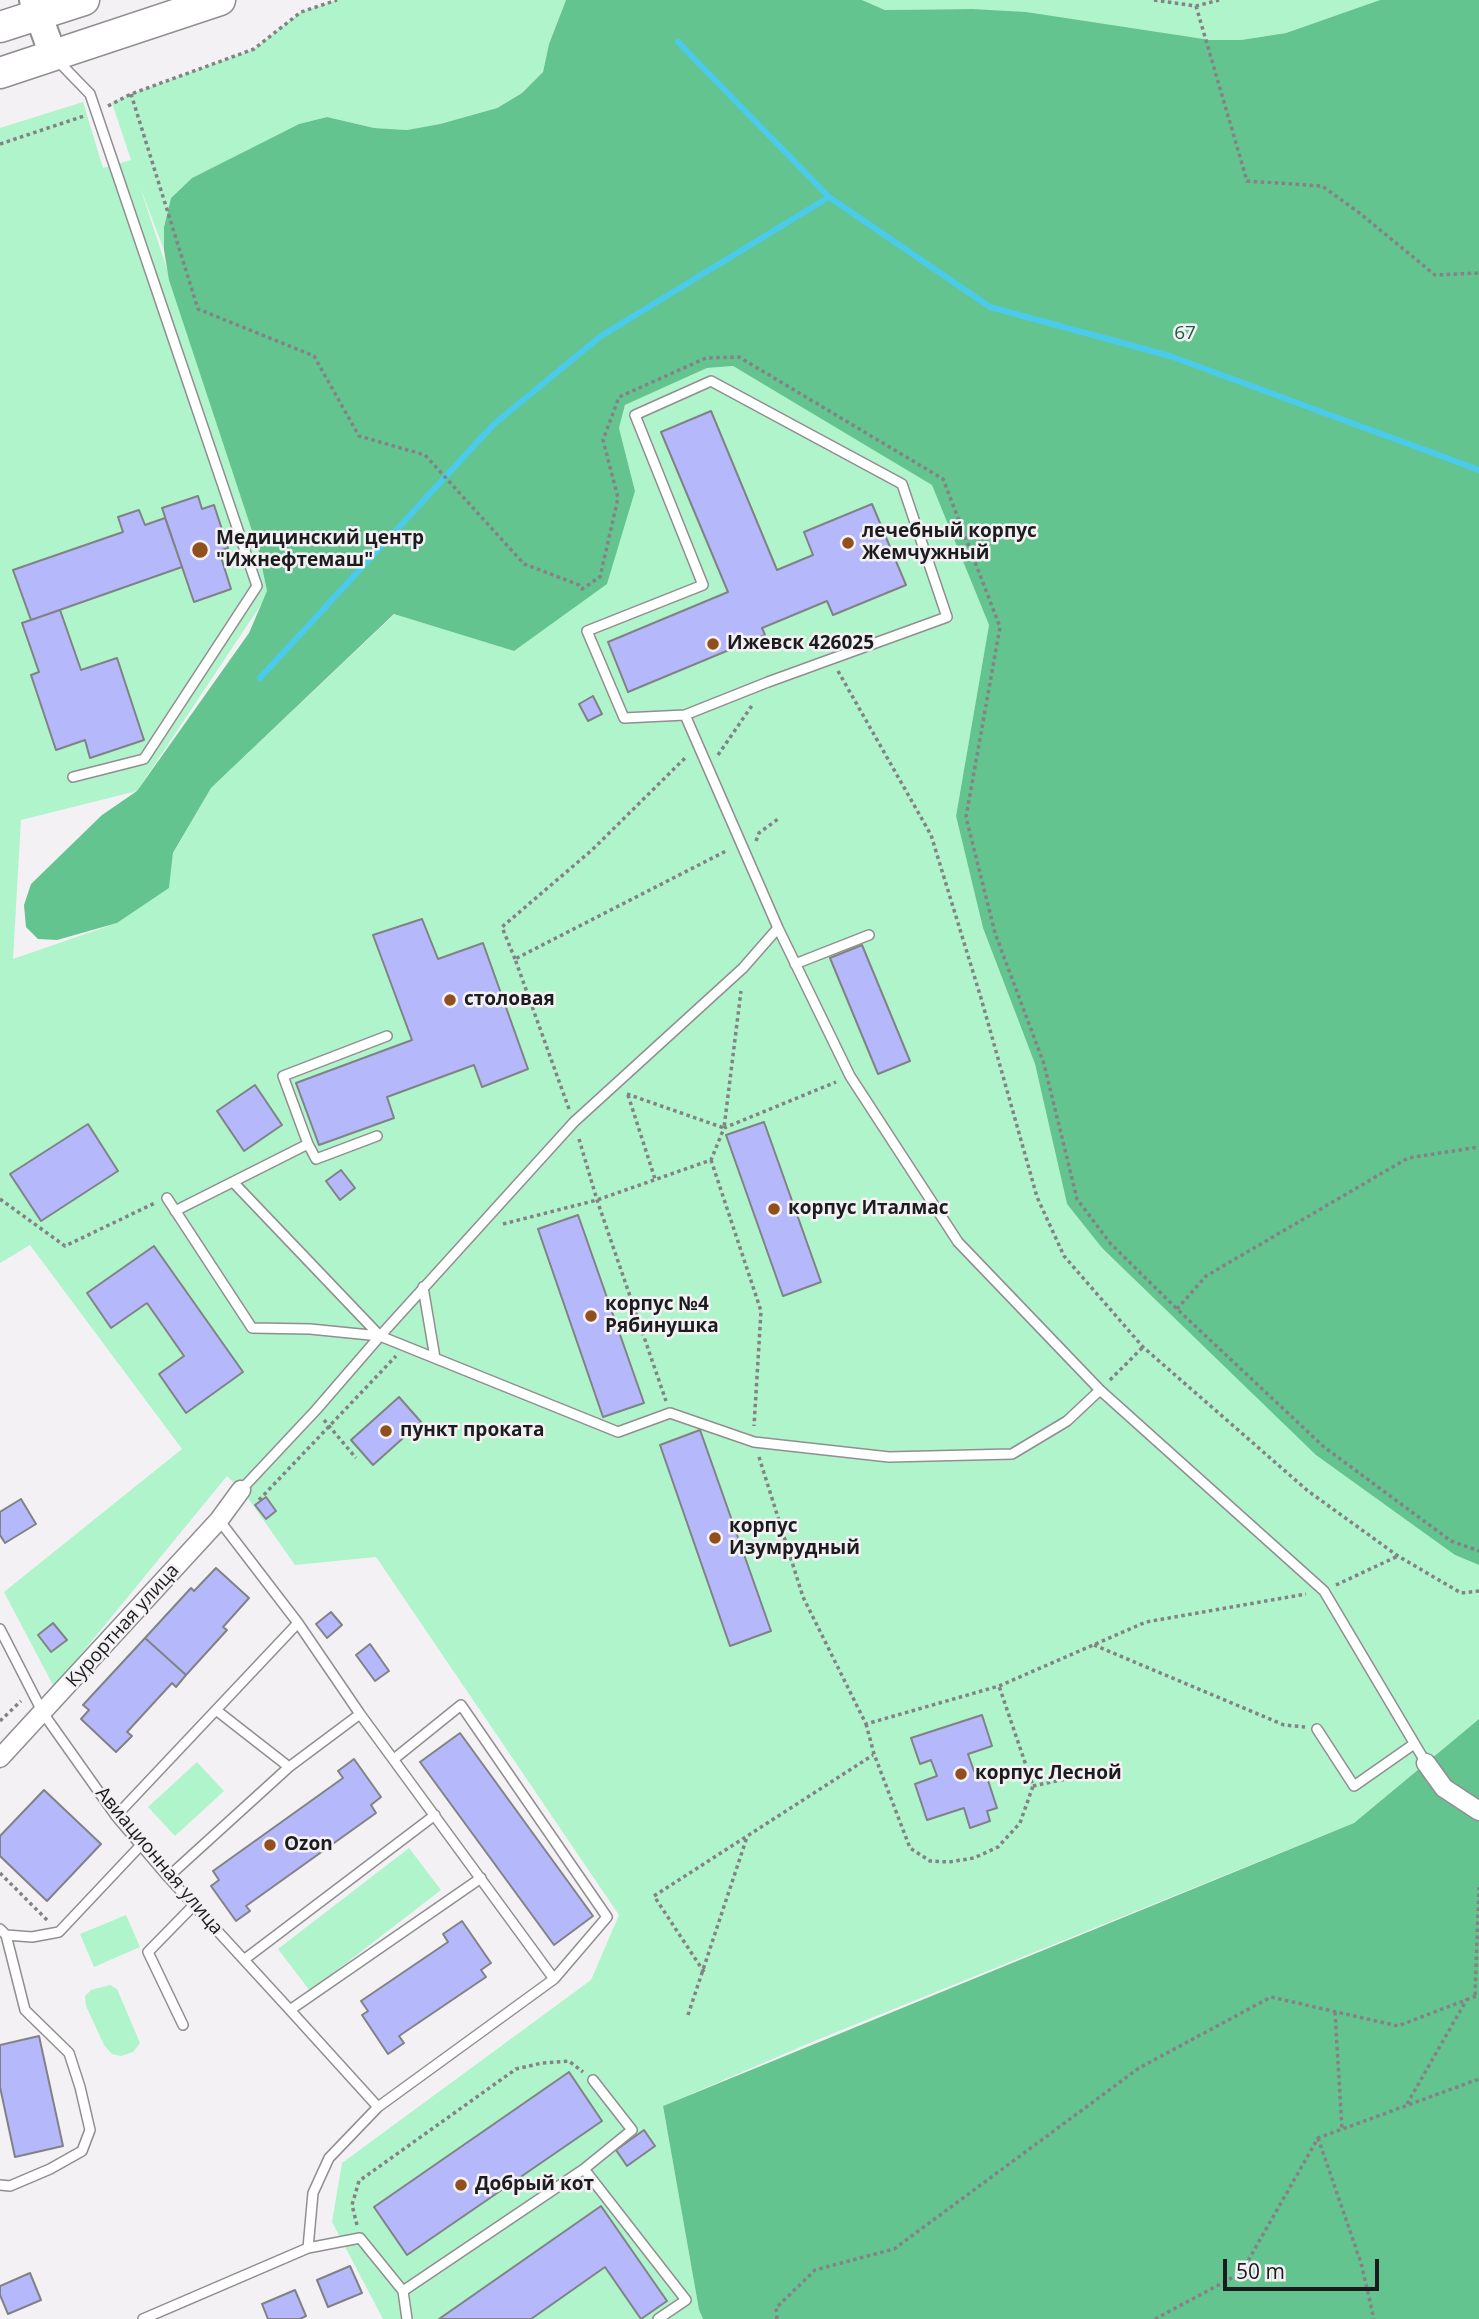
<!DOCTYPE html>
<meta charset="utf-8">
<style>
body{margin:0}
#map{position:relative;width:1479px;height:2319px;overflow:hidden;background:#f4f1f4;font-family:"Open Sans",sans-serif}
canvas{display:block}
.scale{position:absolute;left:1223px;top:2259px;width:156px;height:32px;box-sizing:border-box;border:4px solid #1c1b1d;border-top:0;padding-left:9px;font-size:21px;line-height:24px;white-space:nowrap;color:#1c1b1d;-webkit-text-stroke:5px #f4f1f4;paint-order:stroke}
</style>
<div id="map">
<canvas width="1479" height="2319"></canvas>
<div class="scale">50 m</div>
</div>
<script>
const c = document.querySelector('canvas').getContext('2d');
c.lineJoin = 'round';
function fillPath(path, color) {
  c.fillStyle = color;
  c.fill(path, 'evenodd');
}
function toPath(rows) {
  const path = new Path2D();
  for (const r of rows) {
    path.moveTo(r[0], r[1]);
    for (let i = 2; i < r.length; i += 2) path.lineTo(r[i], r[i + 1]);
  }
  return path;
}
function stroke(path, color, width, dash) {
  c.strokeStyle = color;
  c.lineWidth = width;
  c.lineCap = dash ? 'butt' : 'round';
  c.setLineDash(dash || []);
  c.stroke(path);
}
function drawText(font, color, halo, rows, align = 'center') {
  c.font = font + ' "Open Sans",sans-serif';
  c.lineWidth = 5;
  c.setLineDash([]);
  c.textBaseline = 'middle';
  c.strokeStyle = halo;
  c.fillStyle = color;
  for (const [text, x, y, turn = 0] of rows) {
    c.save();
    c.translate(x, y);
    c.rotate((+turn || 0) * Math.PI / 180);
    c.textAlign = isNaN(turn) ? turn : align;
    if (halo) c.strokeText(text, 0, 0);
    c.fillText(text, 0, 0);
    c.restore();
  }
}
fillPath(toPath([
 [337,0,566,0,549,44,543,72,522,93,496,108,440,124,407,130,374,128,327,117,299,124,192,178,171,198,164,226,164,250,140,187,272,588,137,791,21,820,13,959,117,923,169,888,173,854,211,788,395,614,514,651,635,491,619,428,625,405,707,368,733,366,933,485,989,625,956,816,983,928,1035,1064,1067,1204,1102,1248,1189,1332,1455,1555,1479,1565,1479,1719,1354,1823,812,2042,663,2106,699,2310,703,2319,383,2319,332,2222,342,2163,591,1980,619,1915,376,1557,295,1565,245,1494,227,1476,54,1687,4,1592,182,1449,30,1245,0,1263,0,128,83,102,103,168,131,160,112,103,131,94,254,49,301,12],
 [862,0,1380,0,1286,33,1241,40,1210,40,972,9,885,10],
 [197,1762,224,1791,175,1836,148,1807],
 [409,1848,441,1890,310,1991,278,1949],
 [126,1915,140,1947,94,1967,80,1934],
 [110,1985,117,1989,140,2043,133,2052,121,2056,112,2054,104,2045,86,2006,85,1996,91,1990]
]), '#aff4cb');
fillPath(toPath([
 [566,0,862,0,885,10,972,9,1026,12,1210,40,1241,40,1286,33,1380,0,1479,0,1479,1565,1455,1555,1316,1455,1102,1248,1067,1204,1035,1064,983,928,956,816,989,625,932,485,733,366,707,368,625,405,619,428,635,491,607,584,514,651,394,614,211,788,173,853,169,888,117,923,57,940,38,939,26,927,24,905,31,884,102,815,137,791,249,633,267,591,259,552,169,280,164,250,164,227,171,198,192,178,299,124,327,117,374,128,407,130,440,124,497,108,522,93,543,72,549,44],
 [1479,1719,1479,2319,703,2319,699,2310,663,2106,1354,1823]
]), '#64c490');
stroke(toPath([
 [678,42,829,197,990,307,1170,356,1479,470],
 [260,678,494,424,601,336,829,197]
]), '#4bcbeb', 6);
const building = toPath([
 [711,411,777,570,813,555,804,532,872,504,906,585,833,615,827,601,762,628,765,635,628,692,608,642,728,592,661,432,711,411],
 [198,496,202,509,214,505,228,548,219,551,231,589,194,602,162,508,198,496],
 [139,510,145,525,165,518,182,567,31,620,13,570,123,532,118,517,139,510],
 [60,610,81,670,117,658,144,740,90,758,85,740,56,750,31,675,39,672,22,623,60,610],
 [593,696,602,714,588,721,579,704,593,696],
 [422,919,438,959,483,943,528,1069,482,1087,474,1065,387,1097,394,1118,319,1145,296,1083,412,1040,373,935,422,919],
 [862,945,910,1061,878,1074,830,958,862,945],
 [255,1085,282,1125,244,1151,217,1111,255,1085],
 [764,1122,821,1282,783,1296,726,1135,764,1122],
 [88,1124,118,1171,41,1221,10,1174,88,1124],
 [341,1170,355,1188,340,1200,326,1181,341,1170],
 [578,1215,644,1403,603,1417,538,1229,578,1215],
 [154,1246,243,1372,186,1413,159,1374,184,1356,147,1303,111,1328,87,1293,154,1246],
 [399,1397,421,1422,373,1465,351,1440,399,1397],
 [700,1430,771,1631,730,1646,660,1445,700,1430],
 [266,1497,276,1511,266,1519,255,1505,266,1497],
 [21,1499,36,1524,5,1543,0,1535,0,1512,21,1499],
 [216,1568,249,1598,223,1627,227,1630,186,1675,145,1638,191,1588,194,1591,216,1568],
 [331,1612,342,1625,327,1638,316,1624,331,1612],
 [53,1623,67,1640,51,1652,38,1635,53,1623],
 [145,1638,186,1675,176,1687,172,1683,127,1732,132,1736,116,1752,81,1719,89,1710,83,1705,145,1638],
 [370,1644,389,1671,375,1681,356,1655,370,1644],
 [982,1715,992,1746,968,1754,974,1771,984,1768,997,1808,987,1811,990,1821,970,1828,964,1808,927,1820,915,1784,937,1776,931,1760,920,1764,911,1738,982,1715],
 [460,1733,593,1916,554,1945,420,1762,460,1733],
 [354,1759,381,1797,371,1805,376,1813,246,1906,250,1911,236,1921,211,1886,219,1880,213,1871,343,1778,338,1771,354,1759],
 [44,1790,101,1844,47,1901,0,1856,0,1836,44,1790],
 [462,1921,491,1963,481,1970,486,1977,399,2036,404,2043,388,2054,362,2015,368,2011,361,2001,448,1942,443,1934,462,1921],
 [39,2036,63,2146,15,2157,0,2087,0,2045,39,2036],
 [569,2072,602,2121,407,2255,374,2207,569,2072],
 [644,2130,655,2146,627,2166,616,2150,644,2130],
 [601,2206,667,2301,641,2319,605,2267,531,2319,439,2319,601,2206],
 [350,2266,362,2293,328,2307,317,2280,350,2266],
 [30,2273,41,2300,8,2314,0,2295,0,2286,30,2273],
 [295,2290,306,2316,300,2319,268,2319,262,2304,295,2290]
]);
fillPath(building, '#b5b9fc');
stroke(building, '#818285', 2);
const lane = toPath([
 [56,59,90,94,257,586,144,759,73,777],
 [778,928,850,1076,958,1242,1100,1390,1324,1591,1426,1763],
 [795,964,869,935],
 [308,1144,283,1076,387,1036],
 [233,1182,380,1336],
 [167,1198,252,1328,310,1329,380,1336,618,1432,670,1413,754,1442,889,1457,1012,1454,1067,1421,1100,1390],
 [175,1211,308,1144,316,1159,377,1136],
 [423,1287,435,1358],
 [241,1490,316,1410,380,1336,574,1122,743,968,778,928,685,715,768,682,947,617,902,484,711,381,635,415,703,585,587,631,624,718,685,715],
 [219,1520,298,1623,360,1714,554,1979],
 [0,1629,43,1713,116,1816,168,1877,290,2010],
 [216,1710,289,1767,360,1714],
 [1317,1729,1354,1786,1414,1744],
 [394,1759,461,1705,607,1917,554,1979,378,2107,290,2010,481,1878],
 [116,1816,298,1623],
 [168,1877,289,1767],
 [0,1929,6,1935,32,1937,59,1932,141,1845],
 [245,1959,435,1815],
 [183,2025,148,1952,194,1905],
 [584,2169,632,2130,593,2080],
 [0,2185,10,2186,50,2169,82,2151,90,2130,80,2087,69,2053,25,2010,6,1935],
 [308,2248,360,2238,403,2291,407,2319],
 [403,2291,584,2169,686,2300,658,2319],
 [143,2319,308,2248,313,2193,329,2158,378,2107]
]);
const street = toPath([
 [0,1758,219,1520,241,1490],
 [1426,1763,1444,1788,1479,1811]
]);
const secondary = toPath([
 [33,0,53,55]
]);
const primary = toPath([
 [0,27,84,0],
 [0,73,220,0]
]);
stroke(lane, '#918e91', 12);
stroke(street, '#918e91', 21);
stroke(secondary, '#918e91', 30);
stroke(primary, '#918e91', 33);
stroke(toPath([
 [1154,0,1196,6,1219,0],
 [1196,6,1247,181,1322,186,1357,211,1435,275,1479,273],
 [131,94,198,309,314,356,359,436,425,455,524,564,579,585,582,589,600,577,618,498,603,440,619,397,706,358,739,357,943,479,1000,627,966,817,995,933,1044,1064,1077,1199,1110,1243,1177,1309,1324,1447,1451,1541,1479,1551],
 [108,106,131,94,254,49,301,12,337,0],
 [0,144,84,116],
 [838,671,931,835,981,998,1037,1197,1064,1256,1143,1347,1308,1491,1398,1556,1461,1593,1479,1591],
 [718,755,753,704],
 [756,841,759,833,778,819],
 [515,959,502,927,592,850,687,756],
 [627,1094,724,1128,741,991],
 [628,1095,655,1179],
 [569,1109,515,959,728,850],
 [579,1139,597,1200,666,1401],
 [711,1160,761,1311,754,1426],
 [0,1199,65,1246,155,1203],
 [503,1224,597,1200,711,1160,724,1128,836,1082],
 [1177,1309,1206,1276,1408,1158,1479,1147],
 [1110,1380,1143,1347],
 [324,1420,356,1458],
 [759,1457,803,1597,866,1724,999,1686,1146,1622,1306,1594],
 [259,1500,396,1356],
 [1336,1585,1398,1556],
 [1094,1645,1284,1725,1305,1727],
 [0,1721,21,1701],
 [866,1724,874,1754,910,1848,930,1861,949,1862,974,1858,998,1847,1020,1823,1033,1786,999,1686],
 [1033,1786,1080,1776],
 [0,1873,48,1921],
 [704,1972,654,1896,873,1755],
 [1475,1995,1479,1887],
 [1335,2012,1342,2129],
 [688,2015,747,1837],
 [1407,2104,1467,1999],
 [1318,2138,1361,2263,1374,2319],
 [357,2225,352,2205,359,2181,516,2069,542,2063,569,2061,583,2072],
 [777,2319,776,2308,815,2270,894,2249,1139,2068,1271,1997,1398,2026,1479,1995],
 [1155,2319,1241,2273,1318,2138,1479,2079]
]), '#848285', 3.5, [3.5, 3.5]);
stroke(lane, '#fff', 9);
stroke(street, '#fff', 18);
stroke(secondary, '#fff', 26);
stroke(primary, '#fff', 30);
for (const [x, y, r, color] of [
 [848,543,7,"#914e1e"],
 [200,550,9,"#914e1e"],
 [713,644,7,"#914e1e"],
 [450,1000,7,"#914e1e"],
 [774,1209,7,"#914e1e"],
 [591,1316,7,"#914e1e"],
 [386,1431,7,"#914e1e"],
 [715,1538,7,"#914e1e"],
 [961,1774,7,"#914e1e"],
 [270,1845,7,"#914e1e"],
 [461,2185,7,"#914e1e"]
]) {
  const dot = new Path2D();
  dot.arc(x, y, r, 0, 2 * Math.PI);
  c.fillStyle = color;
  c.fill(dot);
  stroke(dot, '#f4f1f4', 2.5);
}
drawText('19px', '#175e3d', '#f4f1f4', [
 ["67",1185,334]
]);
drawText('bold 19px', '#1c1b1d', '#f4f1f4', [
 ["лечебный корпус",862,532],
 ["Жемчужный",862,554],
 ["Медицинский центр",216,539],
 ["\"Ижнефтемаш\"",216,561],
 ["Ижевск 426025",727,644],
 ["столовая",464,1000],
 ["корпус Италмас",788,1209],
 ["корпус №4",605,1305],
 ["Рябинушка",605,1327],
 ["пункт проката",400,1431],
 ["корпус",729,1527],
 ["Изумрудный",729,1549],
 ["корпус Лесной",975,1774],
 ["Ozon",284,1845],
 ["Добрый кот",475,2185]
], 'left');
drawText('19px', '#1c1b1d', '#f4f1f4', [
 ["Курортная улица",123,1626,-48],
 ["Авиационная улица",159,1861,50]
]);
</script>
